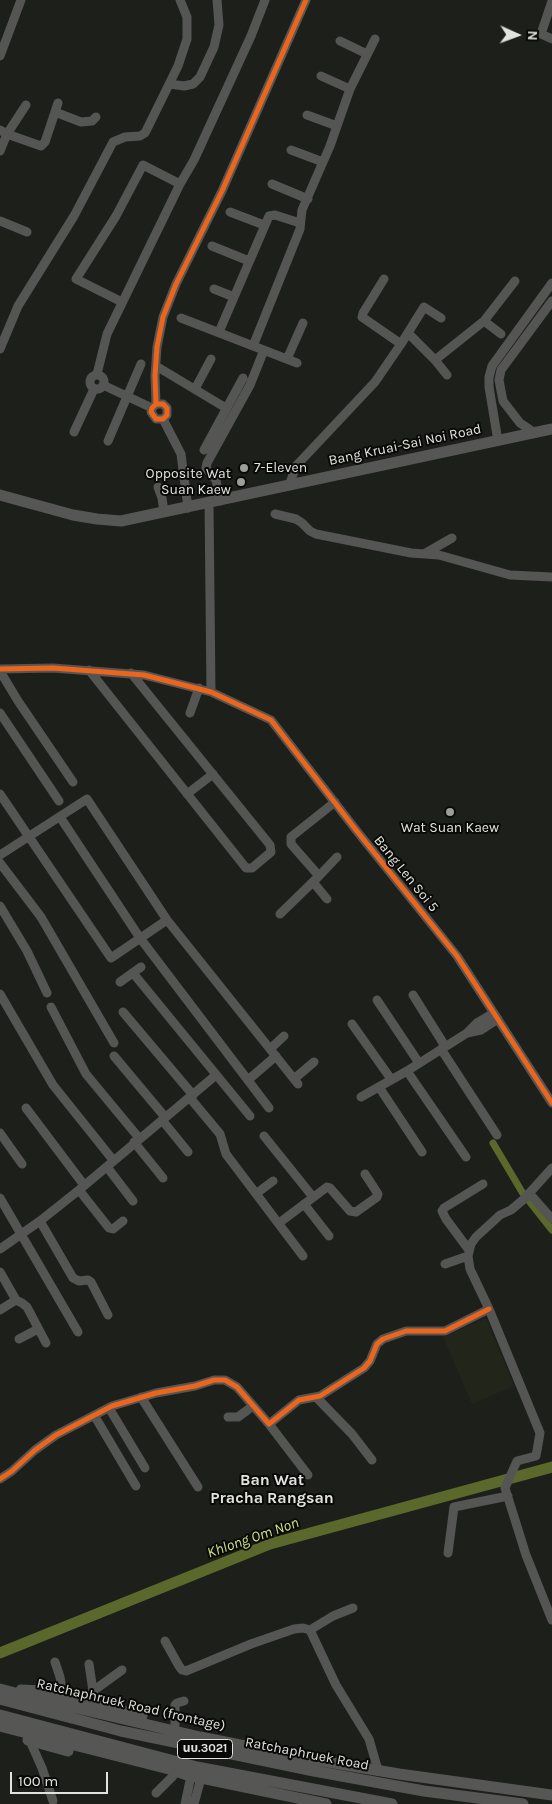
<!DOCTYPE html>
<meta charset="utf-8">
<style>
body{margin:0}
#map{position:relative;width:552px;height:1804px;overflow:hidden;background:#1d1f1b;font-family:Karla,sans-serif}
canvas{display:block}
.north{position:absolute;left:492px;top:10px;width:50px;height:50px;-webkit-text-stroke:4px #090907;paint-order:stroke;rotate:92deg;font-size:14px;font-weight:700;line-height:20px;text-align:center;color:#e2e3de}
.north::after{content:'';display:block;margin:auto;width:18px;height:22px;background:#e2e3de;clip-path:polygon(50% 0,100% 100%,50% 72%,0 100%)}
.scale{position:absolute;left:10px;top:1772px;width:98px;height:22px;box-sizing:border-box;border:2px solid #e2e3de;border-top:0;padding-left:6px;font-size:15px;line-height:18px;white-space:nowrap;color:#e2e3de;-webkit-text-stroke:4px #090907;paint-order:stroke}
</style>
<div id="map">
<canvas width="552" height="1804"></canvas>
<div class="north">N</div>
<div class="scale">100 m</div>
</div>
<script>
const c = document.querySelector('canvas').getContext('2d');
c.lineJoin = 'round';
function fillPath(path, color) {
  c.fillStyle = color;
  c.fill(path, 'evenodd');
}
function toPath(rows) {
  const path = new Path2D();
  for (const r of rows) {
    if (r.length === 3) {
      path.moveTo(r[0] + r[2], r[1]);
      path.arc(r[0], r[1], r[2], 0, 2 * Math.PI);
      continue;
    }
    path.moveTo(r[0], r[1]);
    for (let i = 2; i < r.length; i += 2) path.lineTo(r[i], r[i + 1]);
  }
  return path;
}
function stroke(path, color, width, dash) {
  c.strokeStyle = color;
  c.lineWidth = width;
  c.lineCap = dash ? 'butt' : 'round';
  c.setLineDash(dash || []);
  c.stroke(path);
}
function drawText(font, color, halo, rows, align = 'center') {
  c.font = font + ' Karla,"Noto Sans Thai",sans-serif';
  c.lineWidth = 4;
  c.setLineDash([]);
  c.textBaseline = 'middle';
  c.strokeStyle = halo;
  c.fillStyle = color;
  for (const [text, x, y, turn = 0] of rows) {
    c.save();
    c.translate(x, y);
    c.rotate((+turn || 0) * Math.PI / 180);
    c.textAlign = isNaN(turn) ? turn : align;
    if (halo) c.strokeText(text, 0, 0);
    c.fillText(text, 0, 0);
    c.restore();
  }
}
fillPath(toPath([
 [486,1318,514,1386,472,1404,443,1337]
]), '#22251a');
stroke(toPath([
 [493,1143,522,1192,552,1230]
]), '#5b682b', 7);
stroke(toPath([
 [0,1653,270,1544,552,1467]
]), '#5b682b', 11);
stroke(toPath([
 [552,1,541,34,552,39],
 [340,41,367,54],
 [0,56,21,0],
 [321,76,350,89],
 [170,84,184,86,193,84,200,77,214,47,219,25,217,0],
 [26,105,7,134,41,146,45,142,58,103],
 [55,112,81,122,92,121,96,117],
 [307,115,337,126],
 [0,130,7,134,0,151],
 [291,150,323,162],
 [272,184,308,199],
 [230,212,264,225],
 [0,221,27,232],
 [212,246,249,261],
 [384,279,363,313,362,317,401,344],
 [214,289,234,297],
 [122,302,76,279,116,216,143,165,180,184],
 [181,318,297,363],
 [484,321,501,334],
 [219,332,269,216,275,215,300,223],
 [408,333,435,360,447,375],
 [253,346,300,229,302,210,330,146,350,89,375,39],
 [0,349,18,306,74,216,113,142,125,137,140,136,145,133,149,125,178,66,187,39,187,17,180,0],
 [287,359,303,323],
 [435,360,484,321,515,281],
 [156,366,226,408],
 [97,374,107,334,180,184,194,160,251,36,265,0],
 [97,382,7],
 [103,385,152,408],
 [195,389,211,359],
 [156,404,163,404,167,408,167,415,163,419,156,419,151,412,152,408,156,404,155,376,157,347,163,317,176,284,222,191,306,0],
 [163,419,181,454,188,508],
 [74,432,94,389],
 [535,433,520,423,503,401,499,380,501,370,552,301],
 [108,441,141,364],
 [498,441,489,387,489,377,492,366,552,283],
 [204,450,243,378],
 [289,486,296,466,375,382,401,344,424,307,441,318],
 [158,487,162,498,164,512],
 [220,501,216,480,206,468,207,463,250,385,264,350],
 [209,503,211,692],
 [275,514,296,519,302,523,310,531,316,534,411,553,439,555,510,575,552,577],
 [424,554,452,538],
 [0,669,53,668,144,675,211,692,271,720,356,830,457,956,552,1103],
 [89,670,246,868,252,868,271,852,270,845,131,673],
 [0,671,18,701,73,782],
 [0,713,59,801],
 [190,713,199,688],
 [0,794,111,958,167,920],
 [187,794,213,774],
 [60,817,140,938,269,1108],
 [0,855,87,799,167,920,298,1084],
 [0,863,41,917,114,1043],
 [319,876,337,857],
 [313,882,327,899],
 [0,906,27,951,47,993],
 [280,914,319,876,291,844,291,837,335,802],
 [133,973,250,1116],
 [120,982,141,967],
 [0,994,53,1085,113,1160],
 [413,995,445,1046],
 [377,1000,419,1063],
 [51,1007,86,1074,139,1138],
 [123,1012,193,1095],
 [352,1024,391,1079],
 [467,1033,481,1030,498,1019],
 [270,1049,284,1036],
 [441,1049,497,1135],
 [114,1056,165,1117],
 [294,1079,314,1062],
 [248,1080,276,1056],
 [379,1087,422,1152],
 [361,1097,407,1071],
 [190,1098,220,1134,226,1154,303,1256],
 [26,1108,84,1185],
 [162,1120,188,1152],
 [0,1133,22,1164],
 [264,1136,313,1197],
 [134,1142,163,1178],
 [466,1157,407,1071,467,1033,477,1023,494,1013],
 [107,1167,133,1201],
 [552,1168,524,1199,511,1210,500,1215,476,1237,471,1244,468,1256,470,1269,489,1309,540,1433,536,1456,517,1461,505,1488,526,1555,552,1620],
 [79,1190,109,1228,113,1229,123,1221],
 [257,1193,273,1181],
 [529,1193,552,1219],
 [0,1198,78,1332],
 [304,1204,329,1236],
 [40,1221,73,1278,79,1281,88,1280,91,1282,108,1315],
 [279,1223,327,1187,330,1188,350,1211,356,1212,377,1197,378,1194,365,1174],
 [0,1249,40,1221,79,1190,216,1075],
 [469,1250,446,1219,442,1211,444,1208,483,1184],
 [445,1264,468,1256],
 [0,1272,16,1300,22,1303,27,1307,46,1343],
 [0,1310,16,1300],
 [19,1339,38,1329],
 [141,1397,198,1487],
 [316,1397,352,1434,372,1460],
 [109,1408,145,1468],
 [94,1415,136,1486],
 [228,1417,238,1417,253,1406],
 [269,1424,308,1475],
 [0,1479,12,1471,35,1450,56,1435,112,1406,156,1393,195,1386,214,1380,225,1380,237,1387,269,1424,299,1400,320,1396,364,1368,370,1361,377,1344,383,1339,406,1331,445,1331,489,1309],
 [448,1553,454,1507,508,1496],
 [310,1630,333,1616,353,1608],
 [165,1641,179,1666,182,1670,186,1671,251,1644,294,1629,303,1628,310,1630,336,1685,369,1739,378,1770],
 [55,1662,60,1677,63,1696],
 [89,1664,93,1691,91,1703],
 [93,1691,122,1670],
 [175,1725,175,1705,177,1703,184,1701],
 [30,1741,42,1768,53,1801],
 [156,1793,173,1776],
 [185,1804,191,1776],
 [194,1804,201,1778]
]), '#555654', 9);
stroke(toPath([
 [0,495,73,515,97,519,121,521,552,429],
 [21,1690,42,1691,142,1716],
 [30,1697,200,1737,316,1760,399,1774,552,1795],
 [0,1699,121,1731,314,1771,424,1791,523,1804],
 [0,1715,197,1767,392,1804],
 [0,1726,173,1770,187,1775,326,1804],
 [28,1740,68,1751]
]), '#565754', 11);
stroke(toPath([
 [0,1689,30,1697]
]), '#565754', 11);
stroke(toPath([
 [156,404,163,404,167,408,167,415,163,419,156,419,151,412,152,408,156,404,155,376,157,347,163,317,176,284,222,191,306,0],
 [0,669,53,668,144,675,211,692,271,720,356,830,457,956,552,1103],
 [0,1479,12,1471,35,1450,56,1435,112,1406,156,1393,195,1386,214,1380,225,1380,237,1387,269,1424,299,1400,320,1396,364,1368,370,1361,377,1344,383,1339,406,1331,445,1331,489,1309]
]), '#eb651d', 5);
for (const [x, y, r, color] of [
 [244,468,5,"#9d9e9a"],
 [241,482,5,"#9d9e9a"],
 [450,812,5,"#9d9e9a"]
]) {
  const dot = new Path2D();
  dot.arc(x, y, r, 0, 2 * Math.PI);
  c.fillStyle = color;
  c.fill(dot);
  stroke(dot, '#090907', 2);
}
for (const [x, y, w] of [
 [205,1749,55]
]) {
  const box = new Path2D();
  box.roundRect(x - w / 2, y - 9.5, w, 19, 4);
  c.fillStyle = '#090907';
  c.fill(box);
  stroke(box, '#e2e3de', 1);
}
drawText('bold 12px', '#e2e3de', null, [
 ["นบ.3021",205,1749]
]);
drawText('14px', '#e2e3de', '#090907', [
 ["Bang Kruai-Sai Noi Road",405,445,-12],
 ["Bang Len Soi 5",406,874,51],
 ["Ratchaphruek Road (frontage)",131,1705,13],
 ["Ratchaphruek Road",307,1754,11]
]);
drawText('14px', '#e2e3de', '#090907', [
 ["7-Eleven",254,468],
 ["Opposite Wat",231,474,"right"],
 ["Suan Kaew",231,490,"right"],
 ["Wat Suan Kaew",450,828,"center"]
], 'left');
drawText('italic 15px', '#cce384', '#090907', [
 ["Khlong Om Non",253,1538,-19]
]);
drawText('bold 16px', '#e2e3de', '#090907', [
 ["Ban Wat",272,1480],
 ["Pracha Rangsan",272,1498]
]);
</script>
